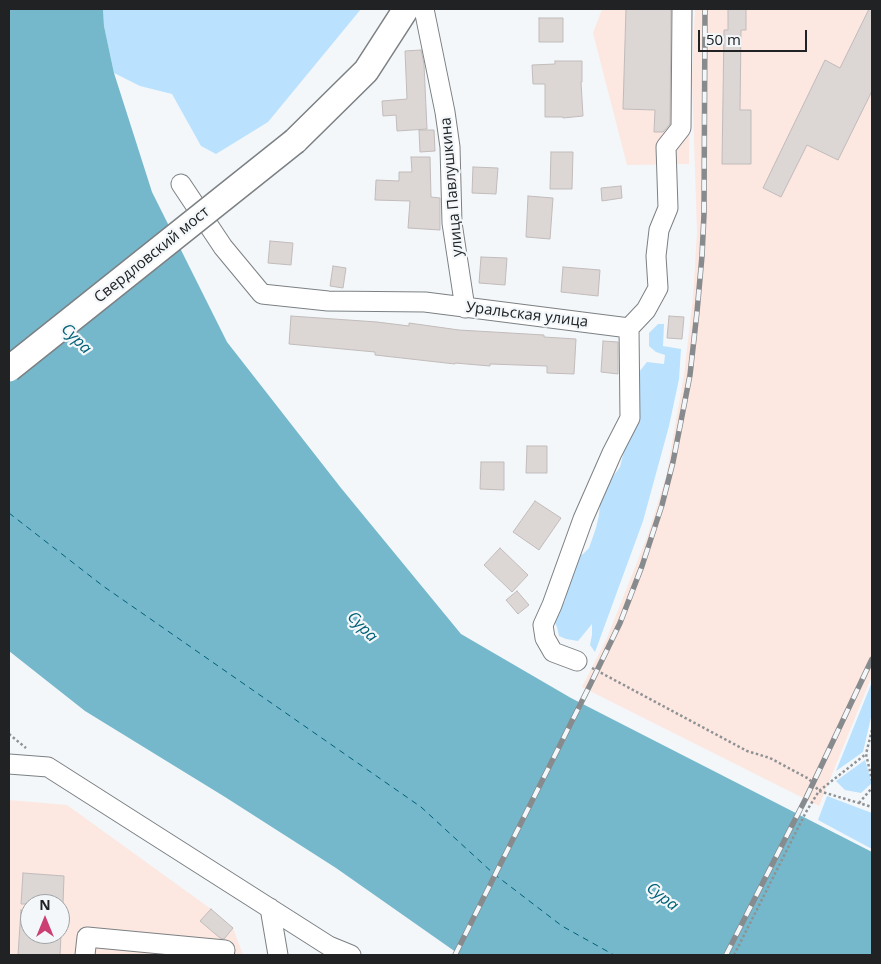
<!DOCTYPE html>
<meta charset="utf-8">
<style>
body{margin:0}
#map{position:relative;width:881px;height:964px;overflow:hidden;background:#f3f7fa;font-family:"Open Sans",sans-serif}
canvas{display:block}
.frame{position:absolute;inset:0;border:10px solid #202223;pointer-events:none}
.north{position:absolute;left:20px;top:894px;width:50px;height:50px;box-sizing:border-box;background:#f3f7fa;border:1px solid #9fa2a4;border-radius:50%;rotate:0deg;font-size:14px;font-weight:700;line-height:20px;text-align:center;color:#202223}
.north::after{content:'';display:block;margin:auto;width:18px;height:22px;background:#cb3f72;clip-path:polygon(50% 0,100% 100%,50% 72%,0 100%)}
.scale{position:absolute;left:698px;top:30px;width:109px;height:22px;box-sizing:border-box;border:2px solid #202223;border-top:0;padding-left:6px;font-size:15px;line-height:18px;white-space:nowrap;color:#202223;-webkit-text-stroke:4px #f3f7fa;paint-order:stroke}
</style>
<div id="map">
<canvas width="881" height="964"></canvas>
<div class="frame"></div>
<div class="north">N</div>
<div class="scale">50 m</div>
</div>
<script>
const c = document.querySelector('canvas').getContext('2d');
c.lineJoin = 'round';
function fillPath(path, color) {
  c.fillStyle = color;
  c.fill(path, 'evenodd');
}
function toPath(rows) {
  const path = new Path2D();
  for (const r of rows) {
    path.moveTo(r[0], r[1]);
    for (let i = 2; i < r.length; i += 2) path.lineTo(r[i], r[i + 1]);
  }
  return path;
}
function stroke(path, color, width, dash) {
  c.strokeStyle = color;
  c.lineWidth = width;
  c.lineCap = dash ? 'butt' : 'round';
  c.setLineDash(dash || []);
  c.stroke(path);
}
function drawText(font, color, halo, rows, align = 'center') {
  c.font = font + ' "Open Sans",sans-serif';
  c.lineWidth = 4.5;
  c.setLineDash([]);
  c.textBaseline = 'middle';
  c.strokeStyle = halo;
  c.fillStyle = color;
  for (const [text, x, y, turn = 0] of rows) {
    c.save();
    c.translate(x, y);
    c.rotate((+turn || 0) * Math.PI / 180);
    c.textAlign = isNaN(turn) ? turn : align;
    if (halo) c.strokeText(text, 0, 0);
    c.fillText(text, 0, 0);
    c.restore();
  }
}
fillPath(toPath([
 [602,9,691,9,689,164,627,165,593,33],
 [695,9,872,9,872,676,819,806,582,687,607,638,647,537,666,477,684,375,693,297,697,232,692,79],
 [9,800,67,805,211,909,233,928,243,955,9,955],
 [30,904,60,904,60,934,30,934]
]), '#fce7e1');
fillPath(toPath([
 [103,9,361,9,268,122,216,154,201,146,172,94,140,86,114,73,104,26],
 [658,324,664,324,663,346,681,349,679,379,669,426,643,521,595,652,590,645,592,635,592,624,578,641,566,639,559,636,557,627,554,621,556,613,565,601,567,587,573,558,583,554,589,548,596,528,599,515,600,503,611,479,620,467,635,406,639,372,647,362,664,364,665,355,656,352,649,346,649,333],
 [872,682,872,713,863,752,836,771],
 [865,760,872,783,861,793,845,790,836,781],
 [827,796,872,813,872,849,818,820]
]), '#bae1fd');
fillPath(toPath([
 [9,9,103,9,104,26,114,73,152,192,227,342,341,488,461,634,571,698,872,852,872,955,460,955,336,868,225,797,85,711,9,651]
]), '#75b8cc');
stroke(toPath([
 [9,513,103,586,421,807,494,874,562,926,614,955]
]), '#006076', 1, [6, 5]);
const building = toPath([
 [626,9,671,9,670,124,663,132,654,132,655,110,623,109,626,9],
 [728,9,746,9,746,30,741,30,740,110,751,110,751,164,722,164,724,30,728,30,728,9],
 [869,9,872,9,872,91,838,160,807,145,781,197,763,188,825,60,840,68,869,9],
 [539,18,563,18,563,42,539,42,539,18],
 [421,50,424,64,427,129,397,131,396,115,383,116,382,101,407,99,405,51,421,50],
 [555,61,582,61,582,82,581,82,583,116,563,118,563,117,545,117,545,84,533,84,532,65,555,64,555,61],
 [419,130,434,130,435,151,420,152,419,130],
 [551,152,573,152,572,189,550,189,551,152],
 [411,157,430,157,431,197,440,198,440,230,408,228,410,201,375,200,376,180,399,181,399,172,412,172,411,157],
 [473,167,498,168,496,194,472,193,473,167],
 [621,186,622,198,602,201,601,188,621,186],
 [528,196,553,198,550,239,526,237,528,196],
 [270,241,293,243,291,265,268,263,270,241],
 [481,257,507,258,505,285,479,283,481,257],
 [333,266,346,268,343,288,330,286,333,266],
 [563,267,600,270,598,296,561,292,563,267],
 [291,316,377,322,409,326,409,323,459,330,544,335,544,337,576,339,574,374,547,373,547,366,490,364,490,366,455,363,455,364,375,355,375,352,289,344,291,316],
 [669,316,684,317,682,339,667,338,669,316],
 [603,341,618,342,618,374,601,372,603,341],
 [527,446,547,446,547,473,526,473,527,446],
 [481,462,504,462,504,490,480,489,481,462],
 [535,501,561,518,539,550,513,532,535,501],
 [500,548,528,575,512,592,484,565,500,548],
 [517,591,529,605,518,614,506,600,517,591],
 [23,873,64,876,63,904,21,904,23,873],
 [211,909,233,928,224,939,220,938,200,921,211,909],
 [21,910,30,910,30,934,61,934,60,955,18,955,21,910]
]);
fillPath(building, '#dcd7d5');
stroke(building, '#c1bcbb', 1);
const minor = toPath([
 [424,9,445,112,450,147,452,223,465,308],
 [181,184,223,247,262,294,328,301,425,302,629,328],
 [577,661,553,652,545,638,543,625,552,605,583,519,612,453,630,418,629,328,646,310,658,288,656,256,659,230,668,208,666,147,681,128,682,9],
 [9,764,48,767,329,946,351,955],
 [270,908,278,955],
 [85,955,87,937,225,950,224,955]
]);
const major = toPath([
 [295,141,366,71,406,9]
]);
stroke(minor, '#7c8083', 21);
stroke(major, '#7c8083', 28);
stroke(toPath([
 [592,668,747,751,770,758,809,779,819,791,866,754],
 [872,730,866,754,872,780],
 [9,734,26,748],
 [859,803,872,788],
 [734,955,806,812,819,791,872,807]
]), '#8f9294', 2.5, [2.5, 2.5]);
stroke(minor, '#fff', 19);
stroke(major, '#fff', 25);
const rail = toPath([
 [455,955,590,685,620,623,642,566,662,505,673,462,690,375,697,312,702,256,704,214,705,9],
 [726,955,806,798,872,659]
]);
stroke(rail, '#888b8d', 5.5);
stroke(rail, '#f3f7fa', 4, [11]);
const majorBridge = toPath([
 [9,369,295,141]
]);
stroke(majorBridge, '#7c8083', 28, []);
stroke(majorBridge, '#fff', 25);
drawText('15px', '#202223', '#f3f7fa', [
 ["улица Павлушкина",452,187,-95],
 ["Свердловский мост",152,255,-39],
 ["Уральская улица",527,315,7]
]);
drawText('italic 16px', '#006076', '#f3f7fa', [
 ["Сура",76,339,45],
 ["Сура",362,627,45],
 ["Сура",662,897,38]
]);
</script>
